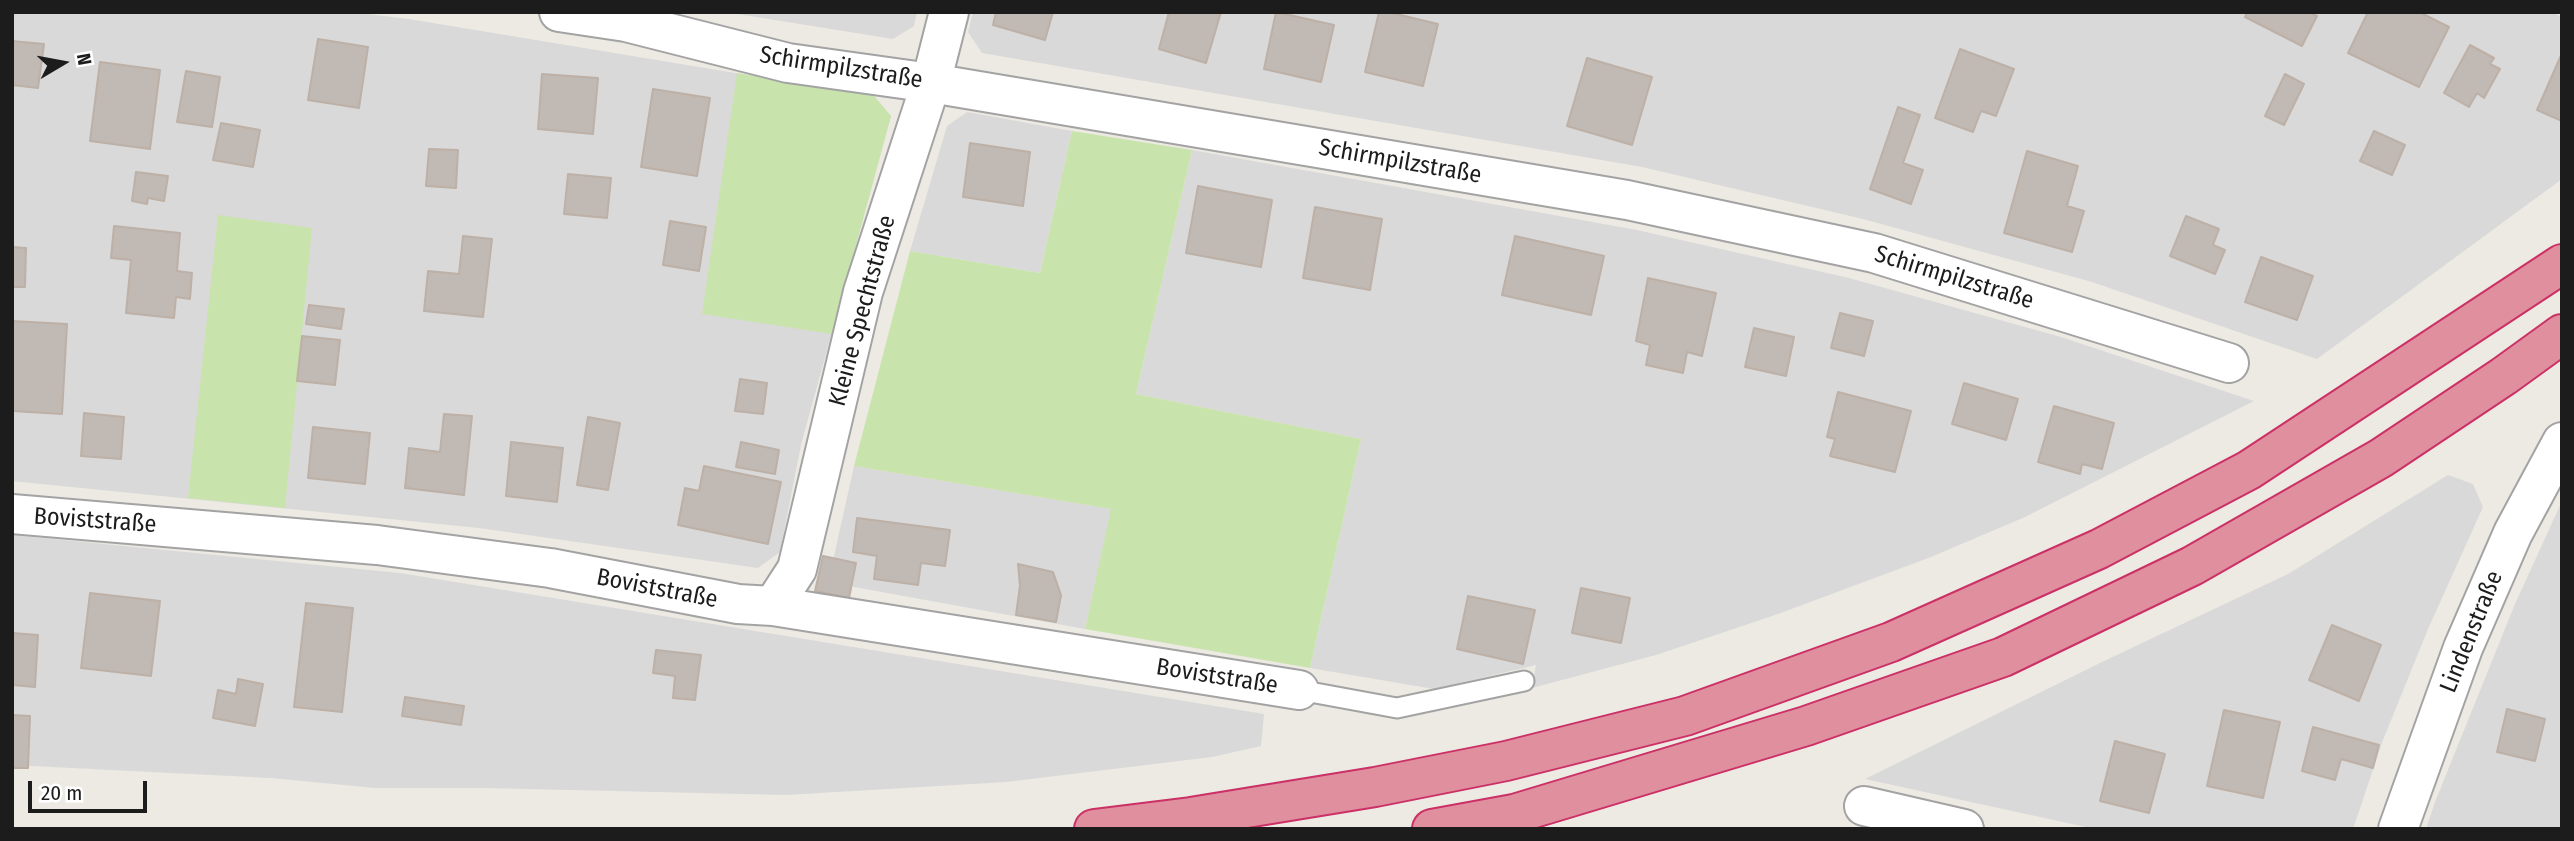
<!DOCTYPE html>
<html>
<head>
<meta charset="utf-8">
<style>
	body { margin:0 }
	#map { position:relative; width:2574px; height:841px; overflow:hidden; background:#edeae3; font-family:"Fira Sans Condensed",sans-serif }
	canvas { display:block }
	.frame { position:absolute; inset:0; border:14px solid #1c1c1c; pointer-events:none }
	.north { position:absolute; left:28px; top:28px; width:70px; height:70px; -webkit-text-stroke:5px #fff; paint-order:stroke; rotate:80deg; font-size:19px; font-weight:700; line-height:28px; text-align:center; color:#1c1c1c }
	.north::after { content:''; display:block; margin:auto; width:24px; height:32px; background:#1c1c1c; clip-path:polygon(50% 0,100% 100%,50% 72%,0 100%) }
	.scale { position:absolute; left:28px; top:781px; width:119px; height:32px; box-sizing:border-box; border:4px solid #1c1c1c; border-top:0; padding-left:9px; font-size:21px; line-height:24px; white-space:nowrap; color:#1c1c1c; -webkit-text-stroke:5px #fff; paint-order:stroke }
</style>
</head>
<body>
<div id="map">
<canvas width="2574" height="841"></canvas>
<div class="frame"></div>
<div class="north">N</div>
<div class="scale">20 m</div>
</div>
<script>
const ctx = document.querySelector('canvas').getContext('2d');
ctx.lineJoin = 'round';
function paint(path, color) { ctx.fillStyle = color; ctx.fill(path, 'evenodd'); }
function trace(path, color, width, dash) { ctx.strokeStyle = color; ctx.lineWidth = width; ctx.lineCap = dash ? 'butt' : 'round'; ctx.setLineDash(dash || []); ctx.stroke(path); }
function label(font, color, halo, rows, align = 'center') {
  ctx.font = font + ' "Fira Sans Condensed",sans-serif'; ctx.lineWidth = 5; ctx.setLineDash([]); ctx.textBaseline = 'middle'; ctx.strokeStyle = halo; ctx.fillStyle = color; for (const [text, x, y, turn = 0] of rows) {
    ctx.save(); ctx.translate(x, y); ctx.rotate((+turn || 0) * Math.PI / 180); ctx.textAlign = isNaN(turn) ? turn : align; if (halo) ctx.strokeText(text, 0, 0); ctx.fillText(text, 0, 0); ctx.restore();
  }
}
paint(new Path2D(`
	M12,12H350L409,19L874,96L891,116L801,445L780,552L758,568L479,528L12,481Z
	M725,12H917L914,26L893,39Z
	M973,12H2551L2562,17V179L2317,359L2092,282L1863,219L1642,167L982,53L968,32Z
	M967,112L1072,131L1040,273L910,251L947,126Z
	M1192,150L1637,230L1849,278L2061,337L2254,401L2025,517L1931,557L1778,614L1656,655L1532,688L1536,665L1434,689L1310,668L1361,439L1136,394Z
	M854,466L1112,509L1085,629L843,585L832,565Z
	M2448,475L2473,484L2483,507L2428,629L2383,740L2353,829H2095L1865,779L2102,662L2288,574Z
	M2562,501V829H2426L2435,802L2515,604Z
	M12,535L400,573L1264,714L1261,746L1212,757L1006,782L786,795L484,788H375L271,778L12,765Z`), '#dad9d9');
paint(new Path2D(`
	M737,73L874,96L891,116L832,334L702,314Z
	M1072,131L1192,150L1136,394L1361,439L1310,668L1085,629L1111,509L854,466L910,251L1040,273Z
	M218,215L312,228L285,508L188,498Z`), '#c8e4ac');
const building = new Path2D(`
	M996,12H1053L1045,40L993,25Z
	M1169,12H1221L1206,63L1159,49Z
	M1276,12L1334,25L1321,82L1264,69Z
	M1379,12H1388L1438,24L1423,86L1365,72Z
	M2247,12H2309L2317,16L2302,46L2245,17Z
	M2368,12H2419L2449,27L2419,87L2348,53Z
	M318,39L368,47L359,108L308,100Z
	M12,41L44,44L38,88L12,85Z
	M2470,45L2494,58L2490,64L2500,69L2484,98L2477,93L2469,107L2444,93Z
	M1960,49L2014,69L1996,116L1981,111L1973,132L1935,118Z
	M2562,53V121L2537,110Z
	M1587,58L1652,77L1632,145L1567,126Z
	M100,62L160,70L150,149L90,141Z
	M186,71L220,77L212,127L177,122Z
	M542,74L598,78L593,134L538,129Z
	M2285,74L2304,84L2284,125L2265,116Z
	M653,89L710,98L697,176L641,167Z
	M1898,107L1920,115L1903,163L1923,170L1911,204L1870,189Z
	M221,123L260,130L253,167L213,160Z
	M2374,131L2405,145L2392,175L2360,161Z
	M970,143L1030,152L1023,206L963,197Z
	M429,149L458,150L456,188L426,186Z
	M2027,151L2078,166L2067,206L2084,211L2072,252L2004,233Z
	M136,172L168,176L164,201L148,198L147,204L132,201Z
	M568,174L611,178L607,218L564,214Z
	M1198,186L1272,200L1261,267L1186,253Z
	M1315,207L1382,219L1370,290L1303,278Z
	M2186,216L2219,229L2213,245L2225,250L2215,274L2170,256Z
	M670,221L706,227L699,271L663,265Z
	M114,226L180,233L177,271L192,273L190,299L176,297L174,318L126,313L131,260L111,258Z
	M463,236L492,239L483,317L424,311L428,271L459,274Z
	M1515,236L1604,256L1591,315L1502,295Z
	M12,247L26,248L25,287H12Z
	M2261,257L2313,276L2297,320L2245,302Z
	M1648,278L1716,293L1702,356L1687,352L1683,373L1646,365L1650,345L1636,341Z
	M309,305L344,309L341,329L306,324Z
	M1840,313L1873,321L1864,356L1831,348Z
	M12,321L67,324L62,414L12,411Z
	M1754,328L1794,337L1786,376L1745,367Z
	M302,336L340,340L335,385L297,381Z
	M740,379L767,383L763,414L735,411Z
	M1964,383L2018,399L2006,440L1952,424Z
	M1838,392L1911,411L1895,472L1830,456L1835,439L1827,437Z
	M2054,406L2114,423L2102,469L2082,464L2080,474L2038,462Z
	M84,413L124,417L121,459L81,456Z
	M444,414L472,416L464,495L405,488L409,448L440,452Z
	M588,417L620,423L608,490L577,485Z
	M313,427L370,433L365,484L308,478Z
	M511,442L563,448L557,502L506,496Z
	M741,442L779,450L775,474L736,467Z
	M704,466L781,482L768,544L678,525L685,488L699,491Z
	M857,518L950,530L945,566L921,563L918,585L874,579L877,556L853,552Z
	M823,556L856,563L849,598L815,591Z
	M1018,564L1053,572L1061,595L1056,622L1016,615L1020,586Z
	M1581,588L1630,598L1621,643L1572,633Z
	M90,593L160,601L151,676L81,668Z
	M1468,596L1535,610L1523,664L1457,649Z
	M306,603L353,608L342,712L294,707Z
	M2332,625L2381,645L2359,701L2309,680Z
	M12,633L38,635L35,687L12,685Z
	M656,650L701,655L695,700L673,698L675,676L653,673Z
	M238,679L263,684L255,726L213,718L218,690L236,694Z
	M405,697L464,706L461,725L402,716Z
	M2507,709L2545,719L2535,761L2497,752Z
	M2224,710L2280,722L2263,798L2207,786Z
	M12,715L30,716L28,768H12Z
	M2313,727L2379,745L2373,768L2341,759L2335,780L2302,771Z
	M2115,741L2165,754L2149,813L2100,801Z`);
paint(building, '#c1b9b3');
trace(building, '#bdb0a6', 2);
const service = new Path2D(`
	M1299,690L1397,708L1524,681`);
const minor = new Path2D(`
	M559,12L626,22L788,63L931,83L1627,200L1874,253L2229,363
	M12,514L377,545L550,568L738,604L773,606L1299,690
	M773,606L797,569L863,292L931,83L949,12
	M1864,806L1964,829
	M2398,829L2463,648L2513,533L2562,442`);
const motorway = new Path2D(`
	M1094,829L1191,817L1375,787L1506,761L1685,716L1891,642L2099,549L2249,470L2562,264
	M1432,829L1514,814L1806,726L2003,657L2192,566L2381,458L2504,376L2562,334`);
trace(service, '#a3a3a3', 23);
trace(minor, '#a3a3a3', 42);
trace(motorway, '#cb3066', 42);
trace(service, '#fff', 19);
trace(minor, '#fff', 38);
trace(motorway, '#e08f9f', 38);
label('24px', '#1c1c1c', '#fff', [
	["Schirmpilzstraße",841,68,9],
	["Schirmpilzstraße",1400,162,10],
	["Schirmpilzstraße",1954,278,17],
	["Kleine Spechtstraße",863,311,-75],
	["Boviststraße",95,521,4],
	["Boviststraße",657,589,11],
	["Lindenstraße",2472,632,-68],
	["Boviststraße",1217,677,9]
]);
</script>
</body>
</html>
